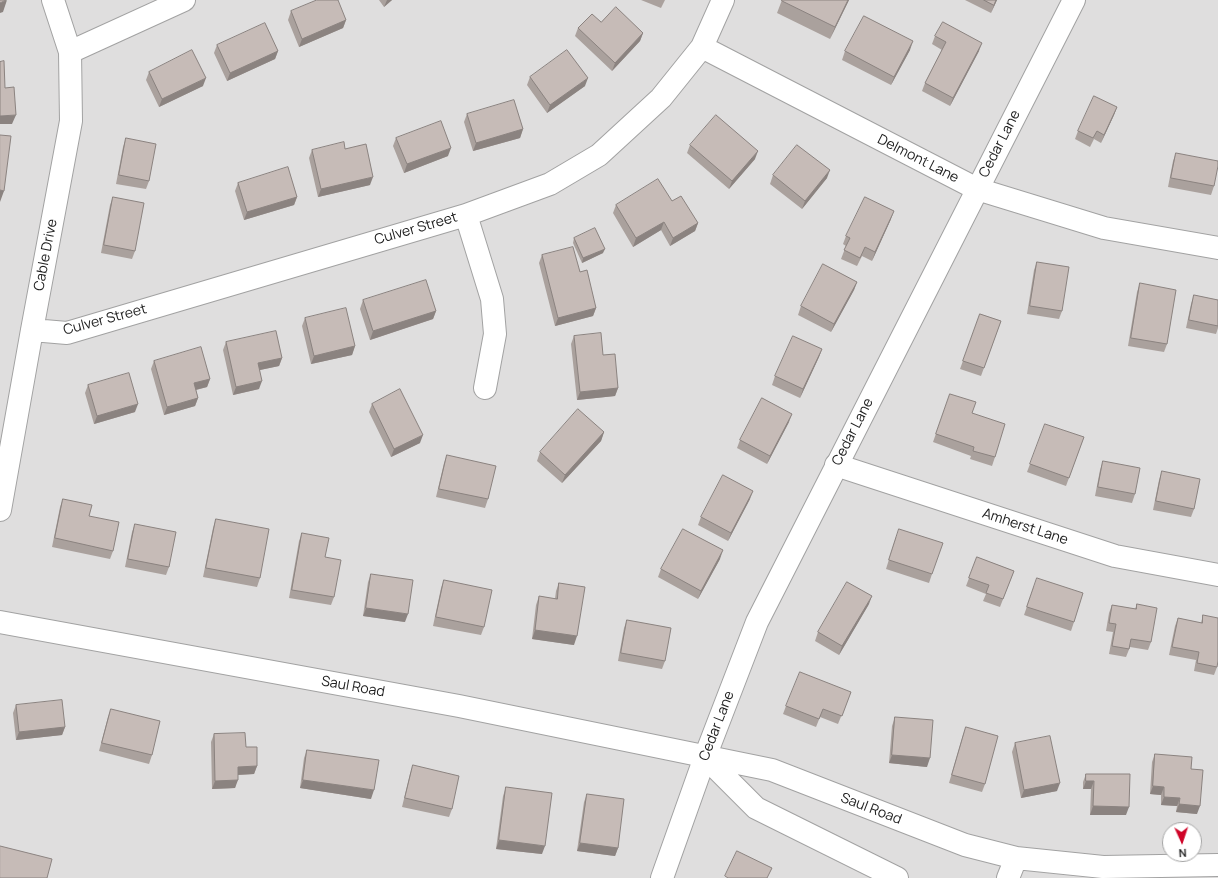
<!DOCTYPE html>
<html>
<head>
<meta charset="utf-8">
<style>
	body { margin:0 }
	#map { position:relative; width:1218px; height:878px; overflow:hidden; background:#f1ede8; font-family:Manrope,sans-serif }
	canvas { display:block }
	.north { position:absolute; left:1162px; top:822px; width:40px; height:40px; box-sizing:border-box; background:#fff; border:1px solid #a6a6a6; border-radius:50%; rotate:177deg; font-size:11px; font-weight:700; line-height:16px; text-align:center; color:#212121 }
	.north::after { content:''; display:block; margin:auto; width:14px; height:18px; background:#cf0428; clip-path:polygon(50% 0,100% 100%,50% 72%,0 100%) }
</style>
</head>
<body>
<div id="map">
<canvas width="1218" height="878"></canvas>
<div class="north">N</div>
</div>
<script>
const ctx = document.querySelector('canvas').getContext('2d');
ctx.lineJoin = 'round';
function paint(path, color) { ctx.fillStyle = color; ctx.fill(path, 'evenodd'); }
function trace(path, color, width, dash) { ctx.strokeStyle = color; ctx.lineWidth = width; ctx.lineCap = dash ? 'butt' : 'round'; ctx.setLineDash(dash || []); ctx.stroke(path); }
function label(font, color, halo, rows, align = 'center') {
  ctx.font = font + ' Manrope,sans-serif'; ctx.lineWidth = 3; ctx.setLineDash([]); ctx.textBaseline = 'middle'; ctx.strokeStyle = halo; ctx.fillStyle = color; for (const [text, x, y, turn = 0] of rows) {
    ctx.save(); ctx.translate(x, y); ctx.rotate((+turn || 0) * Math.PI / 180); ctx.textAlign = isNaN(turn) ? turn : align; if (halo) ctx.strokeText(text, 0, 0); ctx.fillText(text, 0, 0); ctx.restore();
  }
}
paint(new Path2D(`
	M0,0H1218V878H0ZM1170,830H1194V854H1170Z`), '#dfdede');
const minor = new Path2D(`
	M702,47L977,189L1104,228L1218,248
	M70,52L184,0
	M466,215L492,299L495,334L485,388
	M32,330L67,333L466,215L550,184L599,155L661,98L702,47L723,0
	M836,465L1115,556L1218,575
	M0,510L32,330L71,121L70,52L53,0
	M0,622L459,706L772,770L965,845L1016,858L1103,867L1218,865
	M705,757L756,808L897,878
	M1008,878L1016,858`);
const tertiary = new Path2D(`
	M662,878L705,757L757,622L1074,0`);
trace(minor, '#a2a2a2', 24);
trace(tertiary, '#a2a2a2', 24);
trace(minor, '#fff', 22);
trace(tertiary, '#fff', 22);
paint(new Path2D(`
	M379,0H392L384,7Z
	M641,0H665L661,8Z
	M782,0H849L830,39L777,13Z
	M965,0H997L991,13Z
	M291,11L346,20L343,28L299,47L288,20Z
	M601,22L643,33L640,41L612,71L575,36L578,28Z
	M935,36L979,51L950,106L922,91L925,83L942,50L932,44Z
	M217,45L278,51L275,59L227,81L214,53Z
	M910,50L891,85L842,60L845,51Z
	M149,72L203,86L159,107L146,80Z
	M530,77L585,86L547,113L527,85Z
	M1117,107L1114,115L1101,143L1094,139L1090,147L1075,139L1078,131Z
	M467,114L523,129L520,138L473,151L464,122Z
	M126,138L149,181L146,189L116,184L123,147Z
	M396,138L448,156L404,173L393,146Z
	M690,145L755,159L729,189L687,153Z
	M345,149L370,185L318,197L309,158L312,150Z
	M1176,153L1214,186L1211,195L1168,187L1173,161Z
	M773,175L827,178L802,209L770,184Z
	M238,183L297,197L294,205L244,220L235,191Z
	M113,197L135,251L132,259L101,253L110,205Z
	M672,201L698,223L695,231L670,246L661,230L633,247L613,213L616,205Z
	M891,219L872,261L862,256L857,266L841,259L846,246L843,244L846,236Z
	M574,238L603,253L582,263L573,243Z
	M542,255L580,272L596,308L593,316L555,326L539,263Z
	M1037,262L1062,311L1059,319L1027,314L1034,270Z
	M857,282L854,290L831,332L798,315L801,306Z
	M1140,283L1167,344L1164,352L1128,346L1137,292Z
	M1194,295L1218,300V328L1216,334L1186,328L1191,304Z
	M363,300L436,311L433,319L370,340L360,309Z
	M980,314L1001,321L981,376L960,369Z
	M305,318L355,346L352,355L311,364L302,326Z
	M574,336L618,388L615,396L577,400L571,344Z
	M226,342L282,358L279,366L260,370L259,389L233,395L223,350Z
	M822,349L819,357L800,398L772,385L775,376Z
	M154,361L210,379L207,387L196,390L198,398L195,406L164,415L151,369Z
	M88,385L135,412L94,424L85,393Z
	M950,394L972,413L995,457L992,466L970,459L971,456L933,442Z
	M372,404L420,443L391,457L369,412Z
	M789,422L767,464L737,448L740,440Z
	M604,432L601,441L562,483L537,461L540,452Z
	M1084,437L1066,486L1027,472L1030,464Z
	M447,455L488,499L485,508L436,497L444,463Z
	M1103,461L1135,494L1132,503L1095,496L1100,470Z
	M1162,471L1194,509L1191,517L1153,510L1159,480Z
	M63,499L89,516L113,551L110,559L52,547L60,507Z
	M750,499L728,541L698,525L701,517Z
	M216,519L260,578L257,587L203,577L213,528Z
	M135,524L169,567L166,575L125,567L132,532Z
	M302,533L325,557L334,597L331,605L289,598L299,541Z
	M896,537L932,574L929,583L886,569Z
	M977,557L1014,571L1000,607L983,601L986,594L966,586Z
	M720,559L698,599L658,577L661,569Z
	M371,574L405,622L363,616L368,582Z
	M444,580L484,627L481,635L433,626L441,588Z
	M559,583L574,645L532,639L536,605L539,596L555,599L556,591Z
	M1034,586L1074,622L1071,631L1024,615Z
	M869,604L839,655L815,641L818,632Z
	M1137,604L1151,642L1148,650L1130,647L1126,657L1109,654L1113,632L1106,631L1109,613L1112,605L1135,609Z
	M1203,615L1217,667L1214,675L1194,671L1196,660L1169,655L1175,626L1178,618L1201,623Z
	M627,620L665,661L662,669L618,661L624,628Z
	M851,692L838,724L820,717L816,727L783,714L786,706Z
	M16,705L65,727L62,735L16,740L13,713Z
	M111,709L152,755L149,764L99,751L108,717Z
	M895,717L927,767L889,763L892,726Z
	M966,727L985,784L982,792L949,783L963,735Z
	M214,734L246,747L257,766L254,774L238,775L235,788L212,789L211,742Z
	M1015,743L1057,791L1021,798L1012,752Z
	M307,750L371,799L300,788L304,758Z
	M1155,754L1191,769L1197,814L1176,812L1177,806L1161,805V795L1150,794L1152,762Z
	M413,765L452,809L449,817L402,807L410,774Z
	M1086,774L1126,815H1090L1091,789H1083V782Z
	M506,787L542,854L496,849L503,796Z
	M587,794L618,848L615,856L577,851L584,802Z`), '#aaa19d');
paint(new Path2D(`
	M7,0L3,12L0,13V3Z
	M387,0H392L384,7Z
	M848,0H849L830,39L835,27Z
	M996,0H997L991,13L994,5Z
	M346,20L343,28L299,47L302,39Z
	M643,33L640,41L612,71L615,63Z
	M913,41L910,50L891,85L894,77Z
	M982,43L979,51L950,106L953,98Z
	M278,51L275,59L227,81L230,73Z
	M206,78L203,86L159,107L162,99Z
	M588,78L585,86L547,113L550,105Z
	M1117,107L1114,115L1101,143L1104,135Z
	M16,115L12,124H0V116Z
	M523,129L520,138L473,151L476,143Z
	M451,148L448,156L404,173L407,164Z
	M758,151L755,159L729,189L732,181Z
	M830,170L827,178L802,209L805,201Z
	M373,177L370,185L318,197L321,189Z
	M0,190L4,191L0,202Z
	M297,197L294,205L244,220L247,212Z
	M894,211L891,219L872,261L875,252Z
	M664,222L661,230L633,247L636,238Z
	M698,223L695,231L670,246L673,238Z
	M605,249L603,253L582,263L583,258Z
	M857,282L854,290L831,332L834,324Z
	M596,308L593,316L555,326L558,318Z
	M436,311L433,319L370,340L373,331Z
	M355,346L352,355L311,364L314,356Z
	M822,349L819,357L800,398L803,389Z
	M282,358L279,366L255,371L258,363Z
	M210,379L207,387L191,391L194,383Z
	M262,381L259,389L233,395L236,387Z
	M618,388L615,396L577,400L580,392Z
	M198,398L195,406L164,415L167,407Z
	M138,404L135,412L94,424L97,416Z
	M792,414L789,422L767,464L770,456Z
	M604,432L601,441L562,483L565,475Z
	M423,435L420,443L391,457L394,449Z
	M753,491L750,499L728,541L731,533Z
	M723,550L720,559L698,599L701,591Z
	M872,596L869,604L839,655L842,646Z
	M366,608L408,614L405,622L363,616Z
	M535,630L577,636L574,645L532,639Z
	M65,727L62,735L16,740L19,732Z
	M892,755L930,758L927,767L889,763Z
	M257,766L254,774L235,775L238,767Z
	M238,780L235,788L212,789L215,781Z
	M303,780L374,790L371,799L300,788Z
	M1086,781H1094L1091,789H1083Z
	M1060,783L1057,791L1021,798L1024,790Z
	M1153,786L1164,787L1161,795L1150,794Z
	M1164,797L1180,798L1177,806L1161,805Z
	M1179,804L1200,806L1197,814L1176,812Z
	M1093,806L1129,807L1126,815H1090Z
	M499,840L545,846L542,854L496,849Z
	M580,843L618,848L615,856L577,851Z`), '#8b8380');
const building = new Path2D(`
	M0,0H6L0,3Z
	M317,0H338L346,20L302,39L291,11Z
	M782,0H848L835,27L782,1Z
	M984,0H996L994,5Z
	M616,7L643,33L615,63L578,28L592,14L601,22Z
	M864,16L913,41L894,77L845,51Z
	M943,22L982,43L953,98L925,83L946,42L935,36Z
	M265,23L278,51L230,73L217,45Z
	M192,50L206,78L162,99L149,72Z
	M567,50L588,78L550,105L530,77Z
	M4,61L5,88L14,87L16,115L0,116V62Z
	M1094,96L1117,107L1104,135L1097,131L1093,138L1078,131Z
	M514,100L523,129L476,143L467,114Z
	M716,115L758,151L732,181L690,145Z
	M441,121L451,148L407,164L396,138Z
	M0,135L11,136L4,191L0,190Z
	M126,138L156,144L149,181L119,175Z
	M344,142L345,149L366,144L373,177L321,189L312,150Z
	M797,145L830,170L805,201L773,175Z
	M1176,153L1218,161V166L1214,186L1171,178Z
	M288,167L297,197L247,212L238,183Z
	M658,179L672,201L681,196L698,223L673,238L664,222L636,238L616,205Z
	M113,197L144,203L135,251L104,245Z
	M865,197L894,211L875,252L865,247L860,258L844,250L850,238L846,236Z
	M595,228L605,249L583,258L574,238Z
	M573,247L580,272L587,270L596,308L558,318L542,255Z
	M1037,262L1069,267L1062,311L1030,306Z
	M823,264L857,282L834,324L801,306Z
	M426,280L436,311L373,331L363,300Z
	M1140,283L1176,290L1167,344L1131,338Z
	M1194,295L1218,300V326L1189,320Z
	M346,308L355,346L314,356L305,318Z
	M980,314L1001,321L984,368L963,361Z
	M276,331L282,358L258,363L262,381L236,387L226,342Z
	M601,333L603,355L615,354L618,388L580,392L574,336Z
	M793,336L822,349L803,389L775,376Z
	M201,347L210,379L194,383L198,398L167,407L154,361Z
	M129,373L138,404L97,416L88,385Z
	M400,389L423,435L394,449L372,404Z
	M950,394L976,402L972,413L1005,424L995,457L973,451L974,447L936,434Z
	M762,398L792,414L770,456L740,440Z
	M578,409L604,432L565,475L540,452Z
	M1045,424L1084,437L1069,478L1030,464Z
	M447,455L496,466L488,499L439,489Z
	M1103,461L1140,468L1135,494L1098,487Z
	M1162,471L1200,479L1194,509L1156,501Z
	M723,475L753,491L731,533L701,517Z
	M63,499L92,505L89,516L119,522L113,551L55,538Z
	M216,519L269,529L260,578L206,568Z
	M135,524L176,532L169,567L128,559Z
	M683,529L723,550L701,591L661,569Z
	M899,529L943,543L932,574L889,560Z
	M302,533L329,538L325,557L341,560L334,597L292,590Z
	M977,557L1014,571L1003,599L986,593L989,585L969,578Z
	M371,574L413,580L408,614L366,608Z
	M1037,578L1083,593L1074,622L1027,607Z
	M444,580L492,590L484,627L436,617Z
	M847,582L872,596L842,646L818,632Z
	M559,583L585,587L577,636L535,630L539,596L557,599Z
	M1137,604L1157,608L1151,642L1131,639L1129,649L1112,646L1116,624L1109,623L1112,605L1136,609Z
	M1203,615L1218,618V661L1217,667L1197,663L1199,652L1172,647L1178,618L1202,623Z
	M627,620L671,628L665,661L621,653Z
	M800,672L851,692L842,716L823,709L819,719L786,706Z
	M62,700L65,727L19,732L16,705Z
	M111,709L160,721L152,755L102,743Z
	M895,717L933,720L930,758L892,755Z
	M966,727L998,736L985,784L952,775Z
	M245,733L246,747H257V766L238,767V780L215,781L214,734Z
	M1050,736L1060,783L1024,790L1015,743Z
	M307,750L379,760L374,790L303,780Z
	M1155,754L1192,757L1191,769L1203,770L1200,806L1179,804L1180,798L1164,797V787L1153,786Z
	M413,765L459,776L452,809L405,798Z
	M1086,774H1130L1129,807L1093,806L1094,781H1086Z
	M506,787L552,793L545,846L499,840Z
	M587,794L624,799L618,848L580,843Z
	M0,846L52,859L47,878H0Z
	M737,851L772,868L767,878H728L725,876Z`);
paint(building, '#c6bbb7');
trace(building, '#8b8380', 1);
label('14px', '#212121', '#fff', [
	["Cedar Lane",1000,144,-63],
	["Delmont Lane",918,159,27],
	["Culver Street",416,229,-16],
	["Cable Drive",46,255,-79],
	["Culver Street",105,320,-15],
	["Cedar Lane",853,432,-63],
	["Amherst Lane",1025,527,18],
	["Saul Road",353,687,10],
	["Cedar Lane",717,726,-69],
	["Saul Road",871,809,21]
]);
</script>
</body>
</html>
